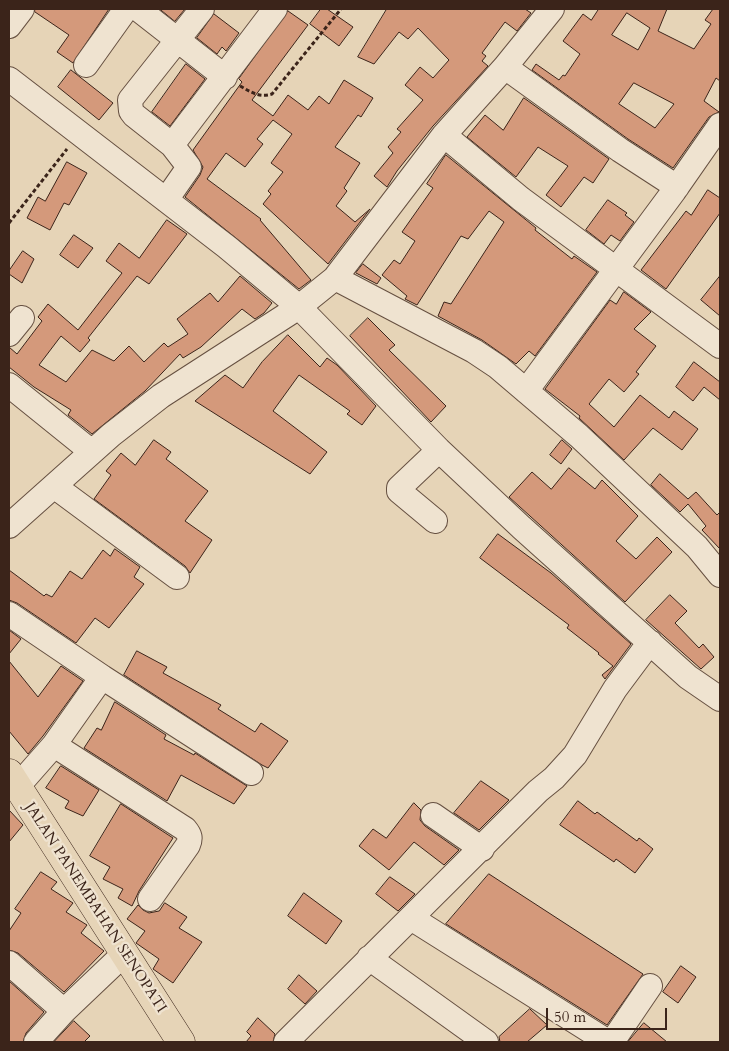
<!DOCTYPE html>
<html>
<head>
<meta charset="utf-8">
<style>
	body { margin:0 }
	#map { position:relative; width:729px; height:1051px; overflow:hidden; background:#e6d4b7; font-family:Cardo,serif }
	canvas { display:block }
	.frame { position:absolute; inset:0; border:10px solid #3b241a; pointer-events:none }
	.scale { position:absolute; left:546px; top:1008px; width:121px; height:22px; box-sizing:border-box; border:2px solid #3b241a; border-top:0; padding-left:6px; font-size:15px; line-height:18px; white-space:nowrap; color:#3b241a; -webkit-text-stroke:4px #efe3d0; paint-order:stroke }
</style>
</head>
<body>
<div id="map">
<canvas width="729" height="1051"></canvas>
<div class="frame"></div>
<div class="scale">50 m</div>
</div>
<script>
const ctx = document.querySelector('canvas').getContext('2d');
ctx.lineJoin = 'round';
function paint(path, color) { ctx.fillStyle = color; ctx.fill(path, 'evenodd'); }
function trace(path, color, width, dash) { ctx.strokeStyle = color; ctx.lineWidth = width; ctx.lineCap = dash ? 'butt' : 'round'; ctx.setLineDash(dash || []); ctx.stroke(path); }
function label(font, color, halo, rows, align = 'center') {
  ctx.font = font + ' Cardo,serif'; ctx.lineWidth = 4.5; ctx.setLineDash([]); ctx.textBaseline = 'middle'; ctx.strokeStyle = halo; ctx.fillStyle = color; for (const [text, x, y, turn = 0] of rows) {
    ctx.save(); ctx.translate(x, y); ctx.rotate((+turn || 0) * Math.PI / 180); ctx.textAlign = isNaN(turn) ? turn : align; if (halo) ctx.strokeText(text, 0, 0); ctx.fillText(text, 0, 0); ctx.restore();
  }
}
const building = new Path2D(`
	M35,9H109L73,63L57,52L69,35L35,12Z
	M160,9H185L175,21Z
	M321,9H327L353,27L339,46L310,24Z
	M387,9H525L531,13L517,31L505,22L482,53L486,56L482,61L488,66L433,126L397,171L387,187L374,176L393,153L388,147L401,132L397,129L423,100L405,85L420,67L433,78L449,60L418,28L408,39L399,32L374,64L358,57Z
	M599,9H667L658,31L694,49L711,24L705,20L713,9H720V81L716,78L704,101L719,112L709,117L673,168L628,139L532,70L536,64L559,80L563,75L565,76L580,54L563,41L583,14L591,20ZM627,13L650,28L638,50L612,35ZM634,83L674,104L655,128L619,104Z
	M288,11L308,25L252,100L273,116L288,95L308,110L319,96L329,104L344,80L373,98L361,117L358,115L335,147L360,163L344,188L347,191L336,206L355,222L370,209L328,264L263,204L271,194L268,191L283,172L271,163L292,134L273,120L257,139L263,144L245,167L226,153L207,179L261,219L260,220L311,280L299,289L185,197L200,175L203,167L193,150L242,82L239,79Z
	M214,14L239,33L226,51L222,47L217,54L197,38Z
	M186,64L205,79L170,126L152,112Z
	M71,70L113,103L99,120L58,87Z
	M524,98L609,159L593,183L584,177L561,207L546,195L568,166L538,147L516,177L467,137L485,115L503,130Z
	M446,155L536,228L535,230L572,259L574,256L597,272L535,356L529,351L516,364L482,340L438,316L444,302L451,304L504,222L489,211L468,239L461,236L417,305L405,299L407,296L382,275L394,260L400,264L415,241L402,232L433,188L427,184Z
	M67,162L87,173L69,205L64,203L50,230L27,218L38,197L45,201Z
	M708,190L720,198V213L666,289L641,270L686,211L691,215Z
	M608,200L627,213L625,215L634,222L620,241L611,235L604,244L586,230Z
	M167,220L187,234L149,284L137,276L88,338L90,340L80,352L61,336L39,365L66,382L92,350L114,361L129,346L144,362L164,343L168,347L188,334L177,319L210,293L218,302L240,276L272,303L264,313L255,319L242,309L201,347L183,358L180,354L145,391L92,434L68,415L71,410L34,387L9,367V347L17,354L42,321L38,317L48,304L78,330L122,273L106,261L119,243L139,258Z
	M74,235L93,248L78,268L60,255Z
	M23,251L34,259L22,283L9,274V271Z
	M363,264L381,278L377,284L356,273Z
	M720,276V316L701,300Z
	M624,292L651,312L634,329L656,346L636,372L639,374L624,392L609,379L589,404L614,427L640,395L669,418L674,411L698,429L682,450L653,428L624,460L579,418L580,416L545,389L610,300L616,304Z
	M368,318L395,345L389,350L446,406L431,422L350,336Z
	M288,335L320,367L327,358L337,365L376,406L362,425L347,414L350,411L299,375L273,411L327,452L310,474L195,401L225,375L243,388L262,362Z
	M694,362L720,382V400L704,387L693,401L676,387Z
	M154,440L171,452L166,459L208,491L185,521L212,540L190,573L185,566L94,499L111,475L106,471L121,453L135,465Z
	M562,440L572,449L561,464L550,455Z
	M569,468L595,489L602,480L638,516L616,541L636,559L657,537L672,552L625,602L509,497L532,472L551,489Z
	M660,474L688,499L696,492L717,515L720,512V549L702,530L706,526L688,504L680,512L651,485Z
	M498,534L551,573L631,644L605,679L602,675L613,666L598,654L599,653L567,628L569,625L480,558Z
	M115,549L140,567L134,577L144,584L109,628L95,618L76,643L17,603L9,600V570L44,596L46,594L52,597L70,571L82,579L103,550L110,556Z
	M670,595L687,611L675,623L699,648L703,644L714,657L701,669L646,620Z
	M9,630L21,639L9,654Z
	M137,651L167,667L163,673L221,705L218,709L255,732L261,723L288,741L268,768L262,765L124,675Z
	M9,661L38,697L61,666L83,681L43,736L28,754L9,731Z
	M115,702L166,735L164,739L194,755L195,753L247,786L234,804L181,775L167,801L84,748L97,728L101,730Z
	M61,766L99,790L83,816L65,808L69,801L46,788Z
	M481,781L509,800L479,830L454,813Z
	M578,801L595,814L597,812L637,841L639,838L653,849L635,873L616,859L614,862L560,825Z
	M414,803L421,810L420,820L425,826L459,850L444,865L414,842L389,870L359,846L373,829L386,838Z
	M121,804L173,838L139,891L132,906L118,898L123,889L103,879L110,867L90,856Z
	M9,810L23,825L9,842Z
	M41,872L57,882L51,889L73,903L66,912L87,925L81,933L104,951L64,992L18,953L9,950V931L21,913L15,909Z
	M489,874L643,974L607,1025L446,924Z
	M390,877L415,894L398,911L376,894Z
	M304,893L342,921L326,944L288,916Z
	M165,903L187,917L179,928L202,942L173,983L153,969L159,959L136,943L145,931L127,919L138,905L143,910L149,913L159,911Z
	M681,966L696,977L678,1003L663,992Z
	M299,975L317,991L305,1004L288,989Z
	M9,981L44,1012L26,1033L23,1042H9Z
	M530,1009L547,1025L527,1042H500L499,1037Z
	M258,1018L275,1034L273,1042H246L251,1036L247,1032Z
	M74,1021L90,1036L84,1042H54Z
	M644,1023L667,1042H628Z`);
paint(building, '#d4997b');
trace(building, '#3b241a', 1);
const minor = new Path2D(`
	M138,9L225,77
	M9,26L22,9
	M86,65L126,9
	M505,67L620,150L677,187
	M9,79L227,247L299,307L439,450L521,527L688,677L720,699
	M444,135L521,199L720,346
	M172,145L134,115L131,111L130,100L202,9
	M166,200L189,167L172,145L275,9
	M335,278L474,351L498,367L579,436L697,547L720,575
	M9,334L22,318
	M9,385L92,452
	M526,391L674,191L720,125
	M54,486L177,577
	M435,521L399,491V488L439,450
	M9,526L111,435L161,396L299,307L335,278L444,135L505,67L552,9
	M9,614L102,677
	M54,745L185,829C190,835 191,838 188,845L150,899
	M17,787L54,745L102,677L251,773
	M433,815L482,849
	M411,918L608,1042
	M369,958L486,1042
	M9,963L64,1011
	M36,1042L64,1011L124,954
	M286,1042L538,791L554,778L575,755L615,689L650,642
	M612,1042L650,986`);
const major = new Path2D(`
	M9,773L181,1042`);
trace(minor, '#665041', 26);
trace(major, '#3b241a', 29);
trace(new Path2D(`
	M240,86C251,92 259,98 272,94L341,9
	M9,223L67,149`), '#3b241a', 3, [4, 2.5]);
trace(minor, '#efe3d0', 24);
trace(major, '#e6d4b7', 28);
label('15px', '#3b241a', '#efe3d0', [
	["JALAN PANEMBAHAN SENOPATI",95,908,57]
]);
</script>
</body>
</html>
